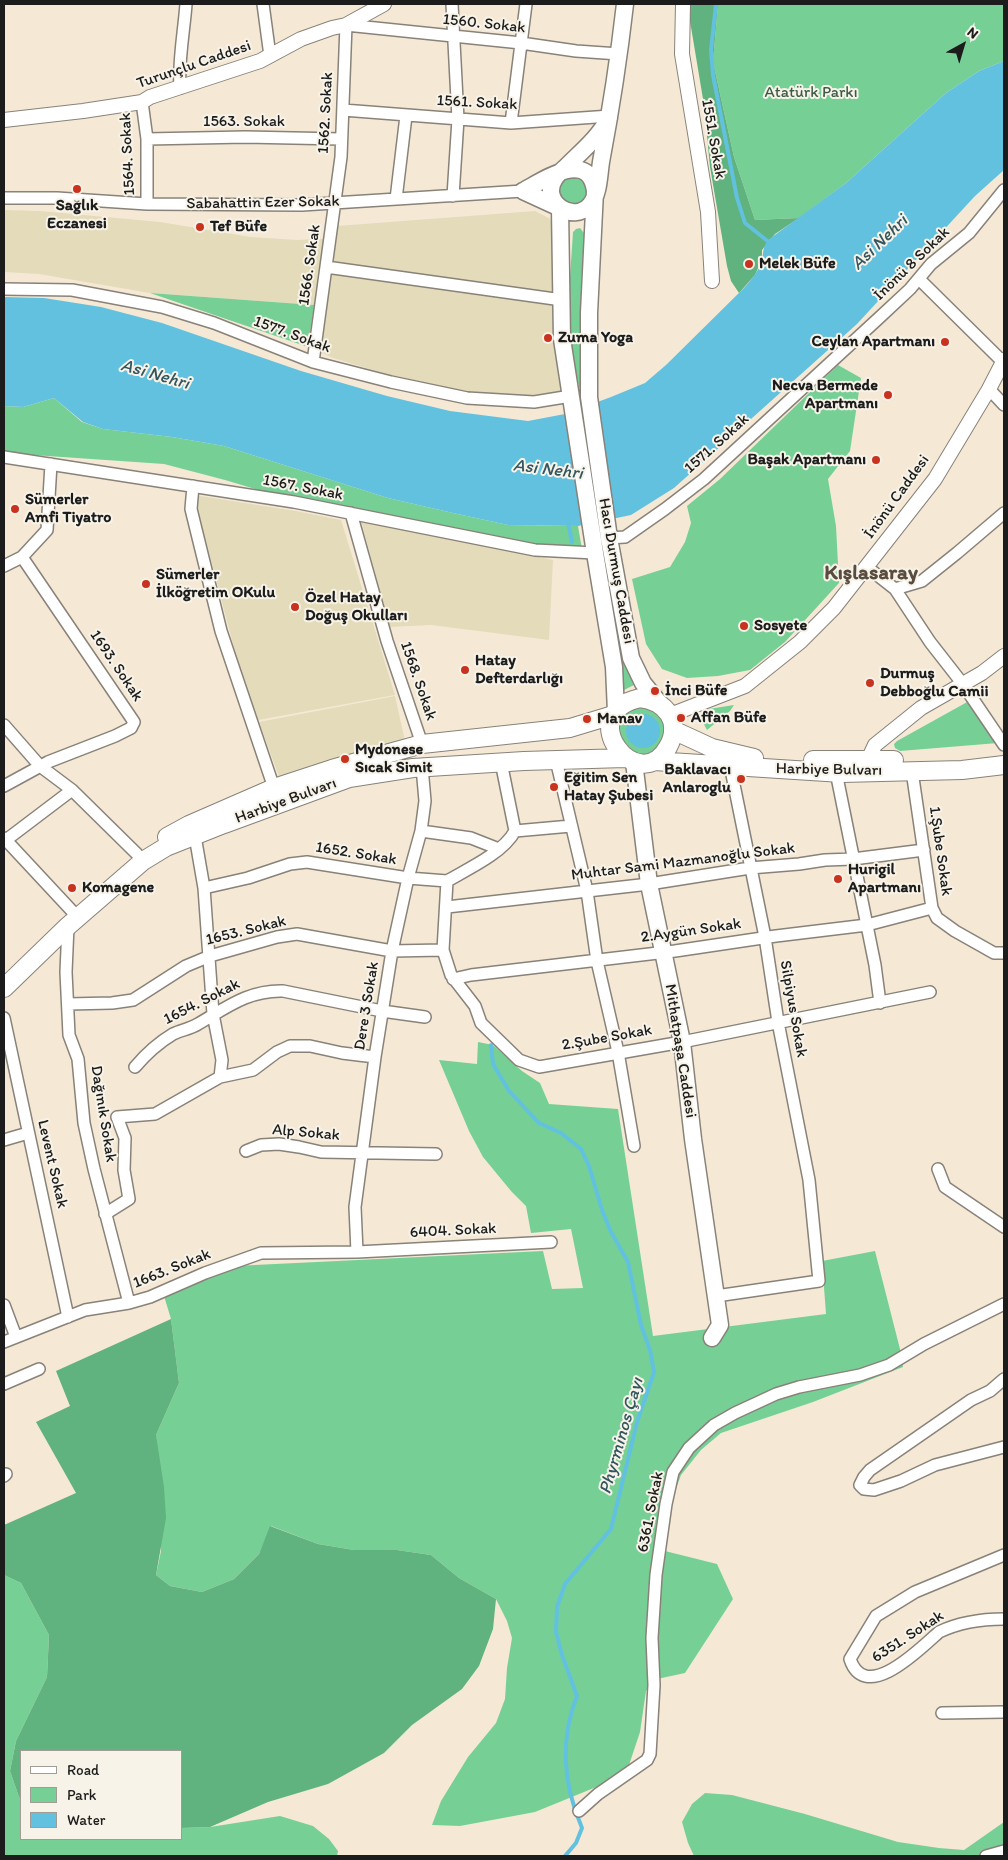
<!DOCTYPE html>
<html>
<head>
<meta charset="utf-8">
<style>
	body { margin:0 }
	#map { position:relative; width:1008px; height:1860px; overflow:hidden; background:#f5e9d6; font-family:Itim,sans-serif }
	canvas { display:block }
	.frame { position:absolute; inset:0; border:5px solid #1c1c1c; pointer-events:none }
	.legend { position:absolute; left:20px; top:1750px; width:162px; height:90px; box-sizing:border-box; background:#f7f3e8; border:1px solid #9f9d96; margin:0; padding:6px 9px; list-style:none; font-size:15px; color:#1c1c1c }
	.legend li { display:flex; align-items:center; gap:10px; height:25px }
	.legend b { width:25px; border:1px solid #9f9d96 }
	.north { position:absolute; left:938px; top:20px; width:50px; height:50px; -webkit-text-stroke:4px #f7f3e8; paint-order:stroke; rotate:39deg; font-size:14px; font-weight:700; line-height:20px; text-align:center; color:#1c1c1c }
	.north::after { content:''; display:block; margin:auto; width:18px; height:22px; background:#1c1c1c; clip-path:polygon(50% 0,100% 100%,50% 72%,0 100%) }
</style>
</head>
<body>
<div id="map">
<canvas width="1008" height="1860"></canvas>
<div class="frame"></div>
<ul class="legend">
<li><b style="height:6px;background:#fff"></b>Road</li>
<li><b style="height:14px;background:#76d096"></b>Park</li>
<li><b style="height:14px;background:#61c1df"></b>Water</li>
</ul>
<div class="north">N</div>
</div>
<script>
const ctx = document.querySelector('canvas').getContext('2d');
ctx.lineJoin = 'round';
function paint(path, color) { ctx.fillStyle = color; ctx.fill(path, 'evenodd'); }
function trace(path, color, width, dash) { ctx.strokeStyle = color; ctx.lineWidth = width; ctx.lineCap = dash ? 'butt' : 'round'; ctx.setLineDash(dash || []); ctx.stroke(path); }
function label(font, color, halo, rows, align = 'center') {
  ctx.font = font + ' Itim,sans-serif'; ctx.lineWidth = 4; ctx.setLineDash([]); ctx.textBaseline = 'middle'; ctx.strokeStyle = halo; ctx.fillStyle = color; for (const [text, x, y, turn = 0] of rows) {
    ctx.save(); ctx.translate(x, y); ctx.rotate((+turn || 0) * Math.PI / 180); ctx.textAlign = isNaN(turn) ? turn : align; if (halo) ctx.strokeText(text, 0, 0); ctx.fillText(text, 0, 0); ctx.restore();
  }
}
paint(new Path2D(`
	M4,210L40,211L160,222L251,237L297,240L335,238L337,226L535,211L549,218L559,235L564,391L516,397L460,390L386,374L333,358L308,347L314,305L150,293L39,274L4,272Z
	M194,495L296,511L341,520L395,695L253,721Z
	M361,521L553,560L549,640L431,625L390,627Z
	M395,696L406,745L281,782L259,722Z`), '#e4dbba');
paint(new Path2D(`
	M718,4H1004V61L979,71L946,93L846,183L799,218L755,220L734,157L713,62Z
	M559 192a14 14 0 1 1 28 0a14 14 0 1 1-28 0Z
	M580,228L584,233L581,289V389L579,387L571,351L569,292L573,232L576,229Z
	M150,293L314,305L308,347Z
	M838,365L861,378L850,451L828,479L836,526L839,583L785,642L750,670L718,676L687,678L662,669L646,644L632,579L670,567L685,542L691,523L687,506L720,479Z
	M54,398L82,422L103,429L172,437L224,446L388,498L453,513L508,525L578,526L583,555L302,503L225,480L164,464L4,453V406L23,407Z
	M612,599L624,658L634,685L622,691L621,661Z
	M969,701L998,743L900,751L895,748L894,744L897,741Z
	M734,705L730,711L707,730L700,717L702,710Z
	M642,706L657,710L668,731L657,751C652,752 645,755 641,755C622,753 611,725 627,713C631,710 638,708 642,706Z
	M478,1042L493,1045L522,1071L540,1083L549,1104L618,1109L653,1336L826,1314L822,1261L875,1251L901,1353L903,1367L813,1402L721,1433L701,1450L681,1475L669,1508L665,1551L717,1564L733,1599L685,1673L657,1679L646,1691L640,1732L628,1768L611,1781L535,1812L460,1826L432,1825L441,1801L468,1757L496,1723L505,1699L507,1668L512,1638L507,1621L496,1599L459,1578L431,1555L397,1550H354L318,1544L271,1526L259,1554L234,1579L202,1592L170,1586L156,1575L161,1551L156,1435L179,1383L171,1319L164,1296L234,1266L543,1251L552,1289L583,1288L571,1229L531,1233L526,1206L511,1191L483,1157L469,1131L439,1060L477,1064Z
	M4,1575L21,1583L49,1635L47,1677L16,1741L10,1771L19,1797L21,1800V1839H181V1828L210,1827L280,1816L313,1826L329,1839L338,1851L337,1856H4Z
	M705,1793L732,1795L805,1814L898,1842L939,1848L964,1850L1004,1822V1856H694L688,1843L682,1822L692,1804Z`), '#76d096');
paint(new Path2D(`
	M690,4H718L713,62L734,157L755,220L799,218L775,234L762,250V259L755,275L739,293L731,281L727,266L710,167L704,105L690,21Z
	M171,1319L179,1383L156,1435L164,1487L166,1518L156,1575L170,1586L202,1592L234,1579L259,1554L270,1526L318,1544L354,1550H397L431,1555L459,1578L496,1599L493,1629L479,1666L462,1689L412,1725L384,1753L328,1784L268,1802L210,1827L181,1828V1751H21V1800L19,1797L10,1771L16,1741L47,1677L49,1635L21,1583L4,1575V1525L76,1493L36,1422L70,1406L56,1371Z`), '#60b27f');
paint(new Path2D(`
	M1004,61V170L975,196L857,324L674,488L631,515L578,526L508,525L453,513L388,498L224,446L172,437L103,429L83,422L54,398L23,407L4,406V297L44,298L101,307L162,323L301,371L387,396L450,411L528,421L565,414L611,397L645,383L666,365L744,288C751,280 759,271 762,260C764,251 762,249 768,240L846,183L946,93L979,71Z
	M626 731a17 17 0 1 1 34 0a17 17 0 1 1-34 0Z`), '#61c1df');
trace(new Path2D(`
	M716,4L711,50L713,75L737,198L745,223L770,243
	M568,522L572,542
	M491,1045L493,1064L509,1091L539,1123L561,1133L581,1149L589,1166L602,1210L611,1232L628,1262L641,1325L650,1350L654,1372L637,1422L611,1529L565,1584L557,1607L556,1632L562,1655L577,1696C559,1741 563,1784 582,1828L576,1843L565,1856`), '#61c1df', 4);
const minor = new Path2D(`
	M263,4L270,56
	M452,4L458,119L453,196
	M180,88C178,61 184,32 186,4
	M142,102L147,139V204
	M343,110L511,123L610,116
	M511,123L526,4
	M147,139L245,137L341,139
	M4,198H57L147,204L302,205L523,191
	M396,199L406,116
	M326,267L562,300
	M919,279L1003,362
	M4,289L72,290L162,307L214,323L313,362L391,382L467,398L534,402L571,396
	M313,362L341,157L346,25L521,43L576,51L619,54
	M989,389L1004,405
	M4,457L294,502L535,550L595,553
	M193,486L191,509L221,631L274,788
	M351,513L387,641L422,744
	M609,538L625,537L665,509L704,479L880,317L910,289L931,264L969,233L1004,190
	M4,566L22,557L47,530L51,464
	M867,567L895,589L930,642L962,683L1004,745
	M895,589L922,581L957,553L1004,513
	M4,725L40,766L72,790L137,854
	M556,760L587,891L597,961L618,1052L634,1146
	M912,771L932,908L937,918L955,931L994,953H1004
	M836,772L875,965L880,1003
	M4,786L48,762L115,736L131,728L134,722L22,557
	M421,831L471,838L499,849
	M515,831L571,826
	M195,836L204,888L213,1014L222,1060L220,1077
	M4,838L72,911
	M6,840L72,790
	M447,881L443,950L451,975L475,1006L481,1023L519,1060L539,1067L682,1042L930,992
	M447,881C468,869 503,853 515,831L501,762
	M204,888L248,878L290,864L307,862L408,878L447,881
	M447,907L649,884L750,868L799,864L825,860L853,859L924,850
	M68,926L66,972L69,1035L78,1059L84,1123L94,1169L129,1303
	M453,979L471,975L675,951L776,936L867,925L932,908
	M68,1004L112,1003L133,1000L186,966L210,956L277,937L297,934L392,951L443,950
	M4,1018L68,1317
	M135,1067C146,1054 158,1043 173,1034C181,1030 190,1029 198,1024C226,1008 248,990 283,991L382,1011L425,1017
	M4,1140L28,1133
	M246,1151L261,1145L279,1144L299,1147L321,1152L436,1154
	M938,1169L945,1187L1004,1227
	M105,1214L129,1199L124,1170L125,1138L117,1117L155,1114L220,1077L253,1070L277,1052L290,1046H310L342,1053L375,1057
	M357,1252L355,1207L375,1057L392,951L408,878L421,831L425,801L422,767
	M716,1296L819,1281L809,1180L778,1022L765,937L730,765
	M4,1305L16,1337
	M4,1342L85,1310L129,1303L150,1297L205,1273L261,1253L357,1252L551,1242
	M1004,1379L990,1391L971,1400L870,1470L864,1477L860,1485L864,1489L874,1490L901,1481L935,1465L1004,1447
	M4,1384L39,1369
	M4,1476L6,1474
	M1004,1555L915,1592L876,1616L850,1659C865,1705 921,1648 939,1632C960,1622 981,1619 1004,1619
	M942,1713L1004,1712
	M579,1811L598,1794L647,1760L650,1754L654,1685L652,1638L656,1575L666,1504L673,1472L689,1448L714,1425L735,1413L776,1394L799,1387L860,1375L889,1365L924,1344L1004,1304
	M986,1856L1004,1851`);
const tertiary = new Path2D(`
	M683,4L682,54L708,212L712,281
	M4,120L83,111L142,102L150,97L260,61L301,39L332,28L346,25L384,4
	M670,715L745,686L800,642L834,608L935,479L989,389L1004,360
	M868,769V760L875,745L921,708L982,673L1004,656`);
const secondary = new Path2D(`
	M609,118C599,137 582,151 567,166C563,170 557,174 554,180C541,202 573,224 590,205C599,195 599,175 601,162C611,109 619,57 625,4
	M560,208L523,191C544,180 589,148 595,191L589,313V397L609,538L631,658L643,683L660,704
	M560,208L562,339L595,553L614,667L616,712
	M634,762L649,884L682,1042L693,1139L720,1325L712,1338`);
const primary = new Path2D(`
	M640,698C666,701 682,722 668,747C639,799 571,714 640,698Z
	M673,730L712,748L754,758
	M813,760H894
	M654,761L842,773L962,770L1004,765
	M167,837L189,825L274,788L332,769L422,744L570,728L613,715
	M4,988L68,926L143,861L166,847L224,824L349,778L413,768L524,761L625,758`);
trace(minor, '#888279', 14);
trace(tertiary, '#888279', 16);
trace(secondary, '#888279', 19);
trace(primary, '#888279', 20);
trace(minor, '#fff', 11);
trace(tertiary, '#fff', 14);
trace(secondary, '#fff', 16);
trace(primary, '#fff', 18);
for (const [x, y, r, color] of [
	[77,189,5,"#c8321e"],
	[200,227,5,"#c8321e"],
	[749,264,5,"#c8321e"],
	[548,338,5,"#c8321e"],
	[945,342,5,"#c8321e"],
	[888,395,5,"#c8321e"],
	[876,460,5,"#c8321e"],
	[15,509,5,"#c8321e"],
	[146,584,5,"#c8321e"],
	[295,607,5,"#c8321e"],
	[744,626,5,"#c8321e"],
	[465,670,5,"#c8321e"],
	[870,683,5,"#c8321e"],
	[655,691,5,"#c8321e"],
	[681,718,5,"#c8321e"],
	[587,719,5,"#c8321e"],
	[345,759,5,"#c8321e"],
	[741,779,5,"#c8321e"],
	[554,787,5,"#c8321e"],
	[838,879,5,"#c8321e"],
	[72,888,5,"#c8321e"]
]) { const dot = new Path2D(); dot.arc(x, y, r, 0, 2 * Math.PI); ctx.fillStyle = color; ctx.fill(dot); trace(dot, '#f7f3e8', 2); }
label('16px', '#1c1c1c', '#f7f3e8', [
	["1560. Sokak",484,24,6],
	["Turunçlu Caddesi",194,65,-19],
	["1561. Sokak",477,103,3],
	["1562. Sokak",326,113,-87],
	["1563. Sokak",244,122],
	["1551. Sokak",713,139,80],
	["1564. Sokak",128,154,-93],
	["Sabahattin Ezer Sokak",263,203,-1],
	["İnönü 8 Sokak",912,264,-44],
	["1566. Sokak",310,265,-82],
	["1577. Sokak",292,335,20],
	["1571. Sokak",717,444,-42],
	["1567. Sokak",303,488,11],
	["İnönü Caddesi",897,497,-54],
	["Hacı Durmuş Caddesi",616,571,80],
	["1693. Sokak",116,666,56],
	["1568. Sokak",418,681,71],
	["Harbiye Bulvarı",829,770,1],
	["Harbiye Bulvarı",286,801,-20],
	["1.Şube Sokak",940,851,82],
	["1652. Sokak",356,854,9],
	["Muhtar Sami Mazmanoğlu Sokak",683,862,-7],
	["1653. Sokak",246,931,-14],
	["2.Aygün Sokak",691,931,-8],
	["1654. Sokak",202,1002,-27],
	["Dere 3 Sokak",367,1006,-81],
	["Silpiyus Sokak",793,1009,80],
	["2.Şube Sokak",607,1038,-10],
	["Mithatpaşa Caddesi",680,1051,81],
	["Dağınık Sokak",103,1114,81],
	["Alp Sokak",306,1133,5],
	["Levent Sokak",52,1164,77],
	["6404. Sokak",453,1231,-3],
	["1663. Sokak",172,1269,-22],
	["6361. Sokak",651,1512,-79],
	["6351. Sokak",908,1637,-33]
]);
label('16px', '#3c5b47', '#f7f3e8', [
	["Atatürk Parkı",811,93]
]);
label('bold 16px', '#1c1c1c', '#f7f3e8', [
	["Sağlık",77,206,"center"],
	["Eczanesi",77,224,"center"],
	["Tef Büfe",210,227],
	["Melek Büfe",759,264],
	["Zuma Yoga",558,338],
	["Ceylan Apartmanı",935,342,"right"],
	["Necva Bermede",878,386,"right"],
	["Apartmanı",878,404,"right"],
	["Başak Apartmanı",866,460,"right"],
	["Sümerler",25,500],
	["Amfi Tiyatro",25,518],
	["Sümerler",156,575],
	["İlköğretim OKulu",156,593],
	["Özel Hatay",305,598],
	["Doğuş Okulları",305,616],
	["Sosyete",754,626],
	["Hatay",475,661],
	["Defterdarlığı",475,679],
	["Durmuş",880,674],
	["Debboğlu Camii",880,692],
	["İnci Büfe",665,691],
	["Affan Büfe",691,718],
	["Manav",597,719],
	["Mydonese",355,750],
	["Sıcak Simit",355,768],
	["Baklavacı",731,770,"right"],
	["Anlaroglu",731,788,"right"],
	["Eğitim Sen",564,778],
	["Hatay Şubesi",564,796],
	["Hurigil",848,870],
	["Apartmanı",848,888],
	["Komagene",82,888]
], 'left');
label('italic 18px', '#345660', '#f7f3e8', [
	["Asi Nehri",880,243,-44],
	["Asi Nehri",155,375,16],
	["Asi Nehri",548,470,7],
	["Phyrminos Çayı",622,1436,-74]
]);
label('bold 21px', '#594c3f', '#f7f3e8', [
	["Kışlasaray",871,574]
]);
</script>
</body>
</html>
